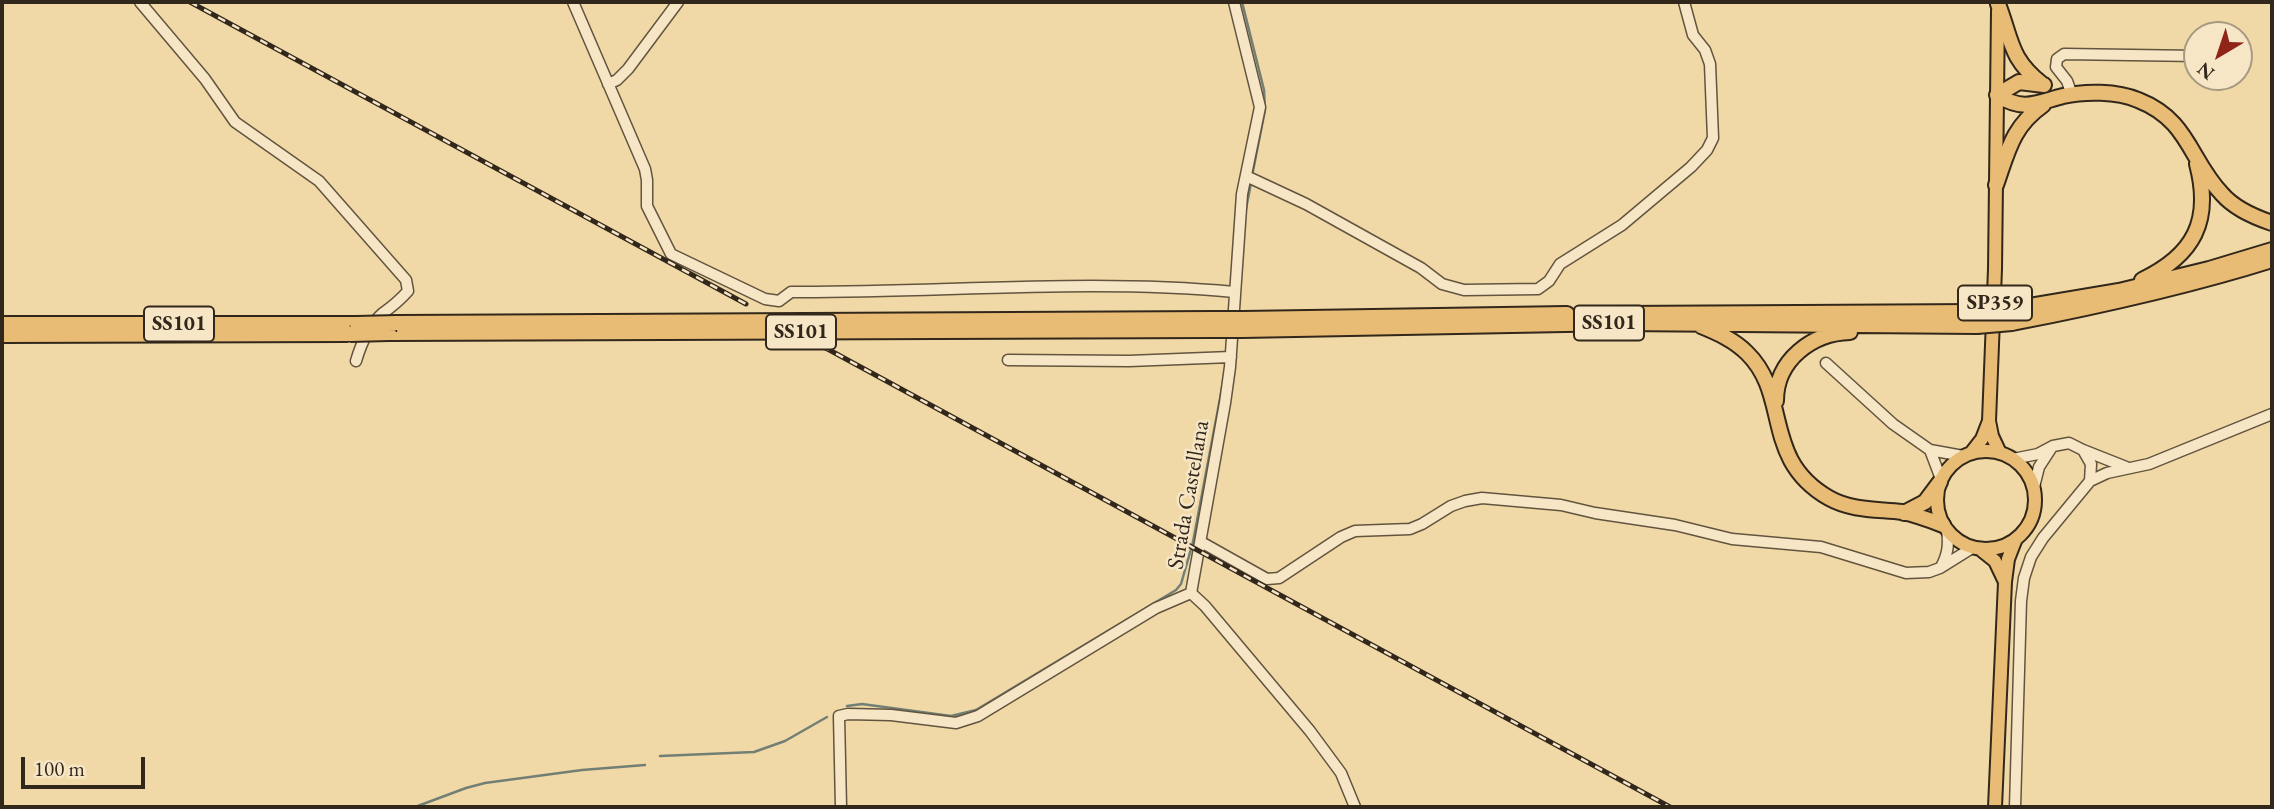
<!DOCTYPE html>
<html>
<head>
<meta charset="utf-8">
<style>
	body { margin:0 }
	#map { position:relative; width:2274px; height:809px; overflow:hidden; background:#f1d9a7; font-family:"EB Garamond",serif }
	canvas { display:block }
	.frame { position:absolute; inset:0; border:4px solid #32271b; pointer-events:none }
	.north { position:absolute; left:2183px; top:21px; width:70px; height:70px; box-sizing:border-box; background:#f6e6c6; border:2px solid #a89a82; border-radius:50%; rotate:219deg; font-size:19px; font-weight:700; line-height:28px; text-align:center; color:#32271b }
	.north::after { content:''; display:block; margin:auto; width:24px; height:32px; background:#8f2418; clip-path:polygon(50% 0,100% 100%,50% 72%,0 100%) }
	.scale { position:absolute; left:21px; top:757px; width:124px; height:32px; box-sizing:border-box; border:4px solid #32271b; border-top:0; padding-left:9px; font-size:21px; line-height:24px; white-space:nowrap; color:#32271b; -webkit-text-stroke:5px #f6e6c6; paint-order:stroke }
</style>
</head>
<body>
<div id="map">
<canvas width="2274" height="809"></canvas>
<div class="frame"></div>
<div class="north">N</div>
<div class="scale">100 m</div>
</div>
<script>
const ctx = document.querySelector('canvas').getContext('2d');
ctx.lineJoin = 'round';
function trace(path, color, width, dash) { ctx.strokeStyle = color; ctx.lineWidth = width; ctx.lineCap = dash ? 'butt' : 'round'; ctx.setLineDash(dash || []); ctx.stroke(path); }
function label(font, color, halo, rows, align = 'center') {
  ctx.font = font + ' "EB Garamond",serif'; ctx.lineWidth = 5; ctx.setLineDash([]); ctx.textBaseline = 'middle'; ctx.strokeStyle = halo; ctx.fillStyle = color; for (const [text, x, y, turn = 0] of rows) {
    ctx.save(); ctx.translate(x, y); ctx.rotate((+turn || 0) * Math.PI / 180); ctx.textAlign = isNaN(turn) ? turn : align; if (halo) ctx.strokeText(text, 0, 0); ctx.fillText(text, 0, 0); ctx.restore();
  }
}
trace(new Path2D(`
	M1242,2L1264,90L1265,110L1252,176
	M1245,214L1251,183
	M847,706L862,704L951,716L976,710L1176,590L1181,584L1193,542L1225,372
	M660,756L754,752L785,741L827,717
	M415,807L466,788L485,783L582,770L645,765`), '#727f74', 2.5);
const minor = new Path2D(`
	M140,2L205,79L235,122L319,181L406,280L408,291C400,300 393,306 383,313C369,325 361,344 356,361
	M573,2L645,169L647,180V206L671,254L765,299L779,301L791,292C939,293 1087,278 1234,292
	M1234,2L1260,107L1242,194L1230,367L1225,403L1191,593L1205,606L1310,731L1341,773L1355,807
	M608,84L617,80L628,69L678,2
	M2072,95L2067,81L2056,67L2057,59L2064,54L2197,56
	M1246,176L1306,204L1421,268L1442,284L1464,290L1538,289L1549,281L1560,264L1622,225L1691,167L1707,150L1713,138L1710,64L1705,50L1693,35L1684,2
	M1008,360L1129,361L1231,357
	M1826,363L1893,424L1930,450L1963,456
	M1930,450L1941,479
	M2083,450L2126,467
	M2013,459L2038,454L2053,446L2069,443L2083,450L2091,464L2090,481L2043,538L2031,557L2024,578L2021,601L2015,807
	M2090,481L2107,473L2149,464L2272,414
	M2034,487L2039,467L2052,447
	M1201,542L1267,579L1279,578L1341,537L1355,531L1410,529L1422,524L1451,506L1465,501L1482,498L1561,505L1595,513L1675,525L1732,539L1821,547L1906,573L1929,572L1940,568L1972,548
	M1941,567C1948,554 1949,544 1947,530
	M841,807L839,716L848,714L891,715L956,723L978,716L1156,608L1191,593`);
const major = new Path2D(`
	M1998,11L1995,269L1989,421L1992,436L2000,453
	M1937 500a49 49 0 1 1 98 0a49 49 0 1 1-98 0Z
	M1971,453L1982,439L1989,421
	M1980,549L1995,561L2005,582
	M1995,807L2005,582L2008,559L2015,541`);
const highway = new Path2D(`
	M1998,4C2012,40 2009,58 2042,84
	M2044,85L2019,82L1997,95C2024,112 2036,103 2063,96C2085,91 2117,91 2138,100C2189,120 2189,159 2222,194C2235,209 2254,217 2272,223
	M1996,185C2008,151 2012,127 2043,105
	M2142,280C2194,255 2212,221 2197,164
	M2012,309L2119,291L2209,269L2272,250
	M1618,314L1977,312
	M1243,319L1567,314
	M397,323L1214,319
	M2012,323C2100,306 2186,287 2272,260
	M2,324H357
	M1701,326C1718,333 1734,340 1747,353C1791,396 1761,459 1829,498C1852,511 1878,509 1902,512C1917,515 1930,520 1943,525
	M1242,330L1619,323L1977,326
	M389,333L1212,330
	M2,335L347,334
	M1776,401C1776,360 1812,333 1850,332
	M1904,513L1925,502L1940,482`);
trace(minor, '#62543e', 13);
trace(major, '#32271b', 16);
trace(highway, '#32271b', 18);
trace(minor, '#f6e6c6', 10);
trace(major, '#e8bc74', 12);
trace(highway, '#e8bc74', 14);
const rail = new Path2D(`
	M190,2L746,304
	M822,346L1670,807`);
trace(rail, '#32271b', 5);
trace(rail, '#f6e6c6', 2.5, [8]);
const highwayBridge = new Path2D(`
	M1977,312L2012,309
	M1214,319H1243
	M357,324L397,323
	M1977,326L2012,323
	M1212,330H1242
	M350,334L389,333`);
trace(highwayBridge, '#32271b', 18, []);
trace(highwayBridge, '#e8bc74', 14);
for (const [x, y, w] of [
	[1995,303,74],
	[1609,323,70],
	[179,324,70],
	[801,332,70]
]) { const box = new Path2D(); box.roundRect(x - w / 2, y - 17.5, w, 35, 5); ctx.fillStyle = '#f6e6c6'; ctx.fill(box); trace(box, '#32271b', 2); }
label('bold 21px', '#32271b', null, [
	["SP359",1995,303],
	["SS101",1609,323],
	["SS101",179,324],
	["SS101",801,332]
]);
label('23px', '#32271b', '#f6e6c6', [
	["Strada Castellana",1189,495,-80]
]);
</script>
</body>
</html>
